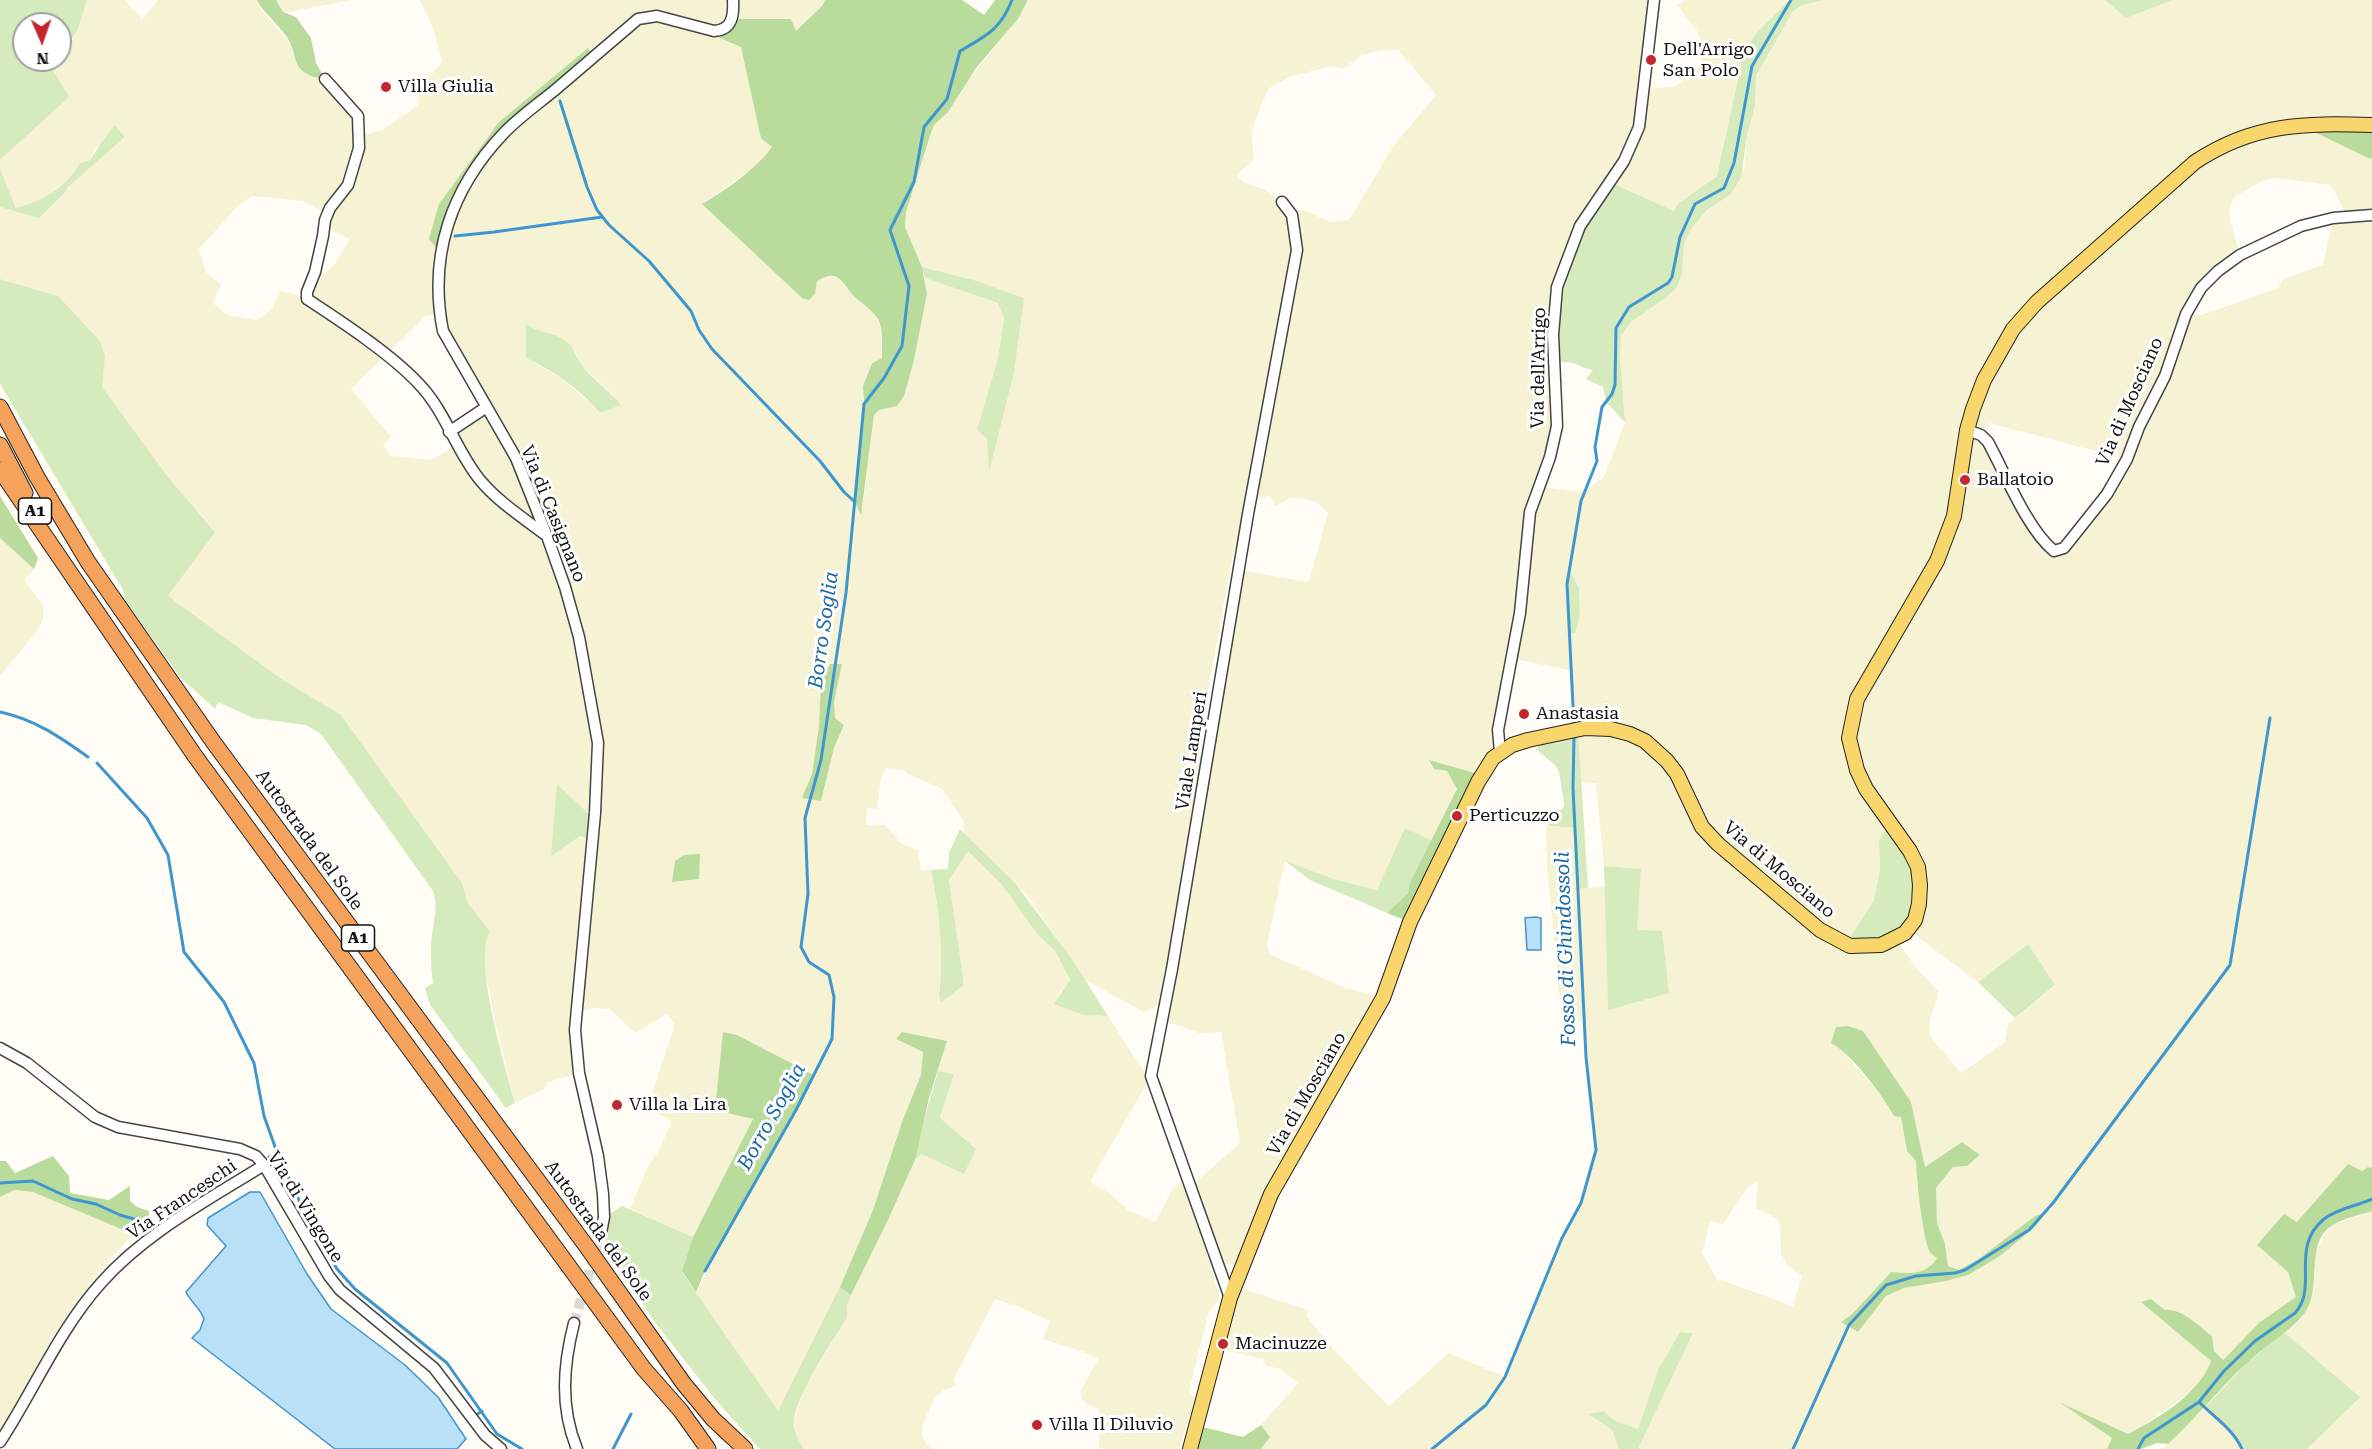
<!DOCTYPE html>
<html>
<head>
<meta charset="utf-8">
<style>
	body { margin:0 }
	#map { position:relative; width:2372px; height:1449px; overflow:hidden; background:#fffdf5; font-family:"Roboto Serif",serif }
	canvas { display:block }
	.north { position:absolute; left:12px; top:12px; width:60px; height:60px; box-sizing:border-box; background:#fff; border:2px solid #a0a0a0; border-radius:50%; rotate:178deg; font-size:16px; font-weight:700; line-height:24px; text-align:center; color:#111 }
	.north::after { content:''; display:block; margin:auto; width:21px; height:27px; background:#c4262e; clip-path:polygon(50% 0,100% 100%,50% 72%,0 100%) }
</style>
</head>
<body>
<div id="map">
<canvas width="2372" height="1449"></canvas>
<div class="north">N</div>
</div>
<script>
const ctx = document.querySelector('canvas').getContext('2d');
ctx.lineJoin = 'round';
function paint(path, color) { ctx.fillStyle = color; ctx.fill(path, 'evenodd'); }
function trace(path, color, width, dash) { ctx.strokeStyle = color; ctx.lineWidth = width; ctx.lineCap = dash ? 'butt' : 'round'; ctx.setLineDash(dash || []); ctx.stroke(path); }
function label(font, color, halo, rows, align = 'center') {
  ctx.font = font + ' "Roboto Serif",serif'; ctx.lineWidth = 6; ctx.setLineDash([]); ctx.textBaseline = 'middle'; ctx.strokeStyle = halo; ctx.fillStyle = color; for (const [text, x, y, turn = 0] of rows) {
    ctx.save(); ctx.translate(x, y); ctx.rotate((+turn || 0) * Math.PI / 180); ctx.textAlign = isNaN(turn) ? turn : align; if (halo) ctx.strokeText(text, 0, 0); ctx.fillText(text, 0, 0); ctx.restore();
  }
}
paint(new Path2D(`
	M87,0H125L142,20L158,0H257L263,12L292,46L293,55L325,79L352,110L360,131L369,134L382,130L417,106L420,88L442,62L433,28L420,0H825L822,6L796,32L722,39L741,47L772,147L762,161L703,204L802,298L815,294L816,281L824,276H835L847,284L856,298L872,311L880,324L882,358L872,363L863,386L862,513L874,415L879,410L897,406L914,360L927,294L925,278L998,303L1004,317L998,358L977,430L987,439L989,470L1024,298L974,280L922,267L905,227L906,212L934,125L948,112L964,85L1018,19L1028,0H1654L1644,93L1655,88L1674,87L1695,73L1705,49L1697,31L1677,5L1685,0H1789L1769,20L1717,175L1674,211L1610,182L1557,287V426L1539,487L1584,492L1604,477L1625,422L1620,356L1621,337L1631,322L1647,310L1682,273L1684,243L1693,226L1708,209L1730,195L1744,168L1747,135L1755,106L1756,76L1793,11L1802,5L1824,0H2105L2126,18L2173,0H2372V125L2327,138L2372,159V1168L2368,1167L2362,1171L2348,1164L2297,1223L2258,1245L2288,1272L2297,1297L2260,1322L2222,1360L2214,1351L2212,1336L2191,1321L2171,1309L2165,1310L2151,1299L2142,1302L2211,1361L2206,1374L2196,1388L2141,1428L2128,1434L2063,1404L2113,1438L2107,1449H1638L1693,1333L1680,1332L1658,1370L1638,1429L1616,1421L1610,1415H1589L1612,1430L1619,1449H1261L1270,1437L1261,1425L1298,1383L1281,1369L1266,1366L1262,1359L1216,1348L1234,1286L1308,1310L1307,1317L1334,1350L1389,1406L1449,1353L1505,1377L1562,1238L1581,1203L1596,1150L1584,1021H1562L1547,865L1546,822L1551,826L1575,828L1578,889L1605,887L1608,1009L1636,931L1641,869L1604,866L1596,783H1581L1578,730H1574L1572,671L1511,658L1500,752L1482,775L1429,760L1434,769L1447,771L1455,784L1456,793L1433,841L1405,829L1378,890L1334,879L1285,861L1267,944L1269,954L1343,987L1383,998L1345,1066L1242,1264H1218L1190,1187L1240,1143L1221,1032L1199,1033L1161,1019L1165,1001L1144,1012L1085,980L1028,896L964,833L963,820L942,789L908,774L904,770L886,768L881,778L877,809L867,808L866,825H885L901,843L918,851L921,870H931L939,908L942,948L939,996L941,1001L963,986V977L949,880L968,850L1002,885L1037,934L1055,951L1070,981L1059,994L1083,1015L1108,1016L1140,1066L1151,1076L1090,1182L1110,1193L1128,1210L1155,1222L1172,1190L1182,1182L1190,1199L1220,1298L1209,1312L1189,1391L1195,1399L1179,1449H1104L1099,1447V1410L1087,1404L1082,1399L1080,1392L1098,1359L1082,1351L1043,1339L1050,1321L1017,1306L995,1299L954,1379L956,1386L944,1390L936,1397L927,1414L922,1428V1436L927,1445L933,1449H804L797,1437L794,1422L804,1389L847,1318V1306L851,1295L888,1220L915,1160L921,1154L964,1174L940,1118L954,1075L938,1071L947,1041L896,1039L923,1052L921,1075L902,1122L873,1210L832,1306L778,1412L696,1292L813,1074L783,1060L693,1237L630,1209L647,1168L659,1150L672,1121L647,1109L675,1024L667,1014L635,1033L610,1009L595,1008L584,1010L576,1016L579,1073L549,1082L544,1089L515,1103L494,1016L483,961L486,937L490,930L468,903L462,883L341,715L280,678L168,596L215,531L168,477L101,387L105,356L58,296L0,279V207L40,217L66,193L67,188L125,137L115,126L101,145L96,148L90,160L80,163L74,175L43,199L16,208L0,169V160L68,97L53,70L78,29ZM589,48L466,182L439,204L499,122ZM1382,50H1398L1436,95L1394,145L1349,220L1330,222L1302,209L1291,215L1282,202L1265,190L1243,182L1237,175L1254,159L1251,132L1268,89L1289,77L1332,66L1343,69L1362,55ZM2276,178L2330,185L2337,196L2347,217L2333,218L2323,265L2283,279L2278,288L2202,315L2187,314L2201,288L2240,255L2229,216L2232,201L2236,196L2262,181ZM252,196L304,201L327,215L325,224L350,240L334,265L324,274L315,272L307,298L281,291L271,310L257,320L227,315L213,303L221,285L206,272L199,249L238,206ZM439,313L485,408L449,432L457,445L431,460L392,456L383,446L391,437L351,389L426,316ZM527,325L533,330L565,341L576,352L579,363L611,393L620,405L600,413L592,404L559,377L526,358ZM1989,423L2126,459L2064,548L2045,543L1981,435ZM1270,496L1276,506L1290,498H1301L1316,502L1328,512L1309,582L1239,570L1207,756L1196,754L1234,549L1242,550L1256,498ZM1570,573L1579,588L1580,614L1574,633L1570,634L1567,584ZM842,664L834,702L835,718L844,725L834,749L821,801L802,798L812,774L819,726L821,682ZM1879,840L1909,927L1922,940L1978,982L2028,944L2055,986L2008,1024L2005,1042L1961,1073L1929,1035L1930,1019L1939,992L1916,968L1896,939L1846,944L1874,900L1880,868ZM1838,1046L1911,1102L1925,1168L1962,1142L1980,1155L1967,1166L1953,1167L1936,1188L1937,1223L1945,1244L1948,1266L1959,1270L1980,1258L2035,1216L2039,1221L2036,1226L1946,1281L1904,1288L1886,1296L1858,1332L1841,1322L1852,1314L1890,1272H1918L1931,1268L1937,1258L1922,1208L1917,1183L1916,1161L1907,1151L1901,1117L1894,1115L1886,1101ZM1758,1181L1756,1208L1776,1218L1780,1225L1781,1254L1788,1266L1802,1276L1793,1306L1721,1280L1718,1281L1702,1253L1710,1221L1723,1224L1747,1188Z
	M276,0H352L283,13Z
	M0,538L34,569L24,580L43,605V619L38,630L0,676Z
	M14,1190L33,1192L46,1196L133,1234L95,1277L51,1341L18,1406L0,1433V1197Z
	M2372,1211V1449H2307L2359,1396L2284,1332L2297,1322L2307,1310L2313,1295L2316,1252L2323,1237L2332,1225Z
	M2205,1407L2226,1426L2238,1440L2242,1449H2162Z`), '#f6f3d4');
paint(new Path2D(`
	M0,0H87L78,29L60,57V24H24V60H58L53,70L69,97L0,160Z
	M1789,0H1824L1802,5L1793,11L1756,76L1755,106L1747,135L1741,178L1730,195L1708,209L1693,226L1684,243L1682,273L1677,287L1664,299L1631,322L1621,336L1620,356L1625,422L1606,402L1603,387L1586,379L1593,370L1584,368L1574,363L1554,361L1557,287L1580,226L1610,182L1674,211L1678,204L1717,176L1743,57L1754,36Z
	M2105,0H2173L2126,18Z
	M115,125L125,137L67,188L66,192L39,218L0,207V169L16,208C42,201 67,187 80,163L90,160C98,148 105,137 115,125Z
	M922,267L974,280L1024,298L1014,372L989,472L987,439L977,430L998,358L1004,318L998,303L925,278Z
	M0,279L58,296L100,341L105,356L102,387L168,477L215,532L168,596L280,678L341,715L462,883L468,903L490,931C472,960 506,1068 515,1103L506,1108L430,1005L425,988L433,983C431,967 430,951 432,934C434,919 438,907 433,891L321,734L306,725L253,718L218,702L215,709L181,678L126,602L123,590L0,384Z
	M526,324C538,333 554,332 566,341C575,347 575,357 581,364C592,379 609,390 621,405L600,413C581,390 554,371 526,358Z
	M1570,572L1579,588L1580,614L1575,633L1569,634L1567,584Z
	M1578,730L1588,888L1578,889L1575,828L1551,826L1546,822L1564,807V803L1559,772L1555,765L1538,751V737Z
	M557,784L594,819L592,840L580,836L551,856Z
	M1890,822L1910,851L1919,904L1896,939L1846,944L1874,900L1880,868L1879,840Z
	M1405,828L1433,841L1409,885L1408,893L1387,913L1310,880L1285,861L1334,879L1377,890Z
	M960,829L1015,883L1072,959L1108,1016L1083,1015L1054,1004L1070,980L1055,951L1037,934L1002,885L968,851L949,880L963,977V986L941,1002L939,996C944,953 940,913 931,870L948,869L949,853Z
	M1604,866L1641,869L1637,930L1662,931L1669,993L1608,1010Z
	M2028,944L2055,985L2015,1018L1978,982Z
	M938,1071L954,1074L940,1118L976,1149L964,1174L921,1154L915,1160L918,1141Z
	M622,1206L693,1237L682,1272L778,1411L840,1287L851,1295L847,1306V1318C833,1341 794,1397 794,1423C794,1433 799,1441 804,1449H760L715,1399L654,1321L612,1257L601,1233L604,1217Z
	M1680,1332L1693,1333L1638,1449H1619L1612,1430L1588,1414L1603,1411L1616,1421L1638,1429L1658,1370Z
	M2284,1332L2360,1397L2307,1449H2242C2234,1431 2218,1421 2205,1407L2245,1365Z`), '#d5ebbd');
paint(new Path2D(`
	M257,0H276L283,12L296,17L311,38L316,63L325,79C319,78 312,77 307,74C294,66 296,57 291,45C286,30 265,16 257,0Z
	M825,0H962L984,15L995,0H1028L1018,19L976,68L948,112L934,125L930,136L906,212L905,227L922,267L927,294L914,360L904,396L897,406L879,410L874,415L861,515L855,502L864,404L863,386L872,363L882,358C882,347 883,331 879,321C873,310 865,306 856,298C843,286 840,266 817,281L815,294L809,300L802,298L702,204C725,191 757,168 772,147L761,138L741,47L722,39L714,31L732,19H791L796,31L822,6Z
	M588,48L595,56L503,134L466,182L441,254L429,239L439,204L499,122Z
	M2300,125H2372V159L2368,158Z
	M0,496L38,558L34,569L0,538Z
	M830,664H842L834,702L835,718L844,725L834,748L821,801L802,798L812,774L819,726L821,682Z
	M1429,760L1482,775L1410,922L1387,913L1408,893L1409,885L1457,789L1447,771L1434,769Z
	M700,854L699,879L672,882L675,861L684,855Z
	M1848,1026L1863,1031L1911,1102L1925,1167L1962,1142L1980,1155L1967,1166L1953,1167L1936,1188L1937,1223L1945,1244L1948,1266L1959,1270L1980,1258L2035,1216L2046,1212L2036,1226L2000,1256L1968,1275L1946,1281L1904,1288L1886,1296L1858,1332L1841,1322L1852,1314L1891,1272C1909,1273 1926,1276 1937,1258C1936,1257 1931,1254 1930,1252C1923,1241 1916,1176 1916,1161L1907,1151L1901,1117L1894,1116C1884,1097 1850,1052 1831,1043L1836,1027Z
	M723,1032L737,1035L814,1075L705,1271L696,1292L682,1271L693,1237L753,1119L715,1110Z
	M902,1032L947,1041L929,1098L915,1160L888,1220L851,1295L840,1287L873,1210L902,1122L921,1075L923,1052L896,1039Z
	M53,1156L69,1176L70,1193L109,1200L130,1186V1201L137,1207L149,1211V1229L133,1234L33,1192L14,1190L0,1197V1161H6L15,1173Z
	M2348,1164L2362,1171L2368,1167L2372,1168V1211C2360,1215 2344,1218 2333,1225C2303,1243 2324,1289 2304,1314C2288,1333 2263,1347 2245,1365C2218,1390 2195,1419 2168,1444L2157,1443L2141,1449H2107L2112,1438L2059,1402L2128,1434C2158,1419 2200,1393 2211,1361L2141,1302L2151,1299L2165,1310C2182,1308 2199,1327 2212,1336L2214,1351L2223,1360L2260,1322L2296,1297L2288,1272L2257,1245L2284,1214L2297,1222Z
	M1261,1425L1270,1437L1261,1449H1197L1203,1427L1243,1437Z`), '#b9dc9c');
const water = new Path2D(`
	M1535,917L1541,918V950H1527L1525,918Z
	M250,1192H260L307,1274L331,1309L405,1365L438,1397L466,1439L457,1449H335L192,1338L200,1330L204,1319C200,1307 191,1303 186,1292L226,1246L207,1225L208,1218Z`);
paint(water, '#b9e0f7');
trace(water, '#3f96cf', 1.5);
trace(new Path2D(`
	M560,101L587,187L597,210L609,225L649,261L691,311L699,330L712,349L820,461L844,492L855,502
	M455,236L494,232L602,217
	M0,712C34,719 60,737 88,757
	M1574,726L1567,584L1581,501L1597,461L1595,447L1602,407L1612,394L1615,385L1616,328L1629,307L1668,283L1672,277L1680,237L1695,204L1724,188L1734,163L1752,66L1791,0
	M97,763L147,818L168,855L184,952L224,1002L254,1063L264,1116L278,1155L305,1213L337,1269L355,1289L447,1363L497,1434L522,1449
	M269,1157L278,1155
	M0,1183L33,1181L72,1199L96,1204L120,1215L148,1223L157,1222L175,1215
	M705,1271L796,1110L832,1039L834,997L829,975L809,962L801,947L808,894L805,818L821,760L846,593L864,404L884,378L902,346L909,286L890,230L914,182L924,127L947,99L960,51C986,36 1001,29 1012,0
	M2199,1402C2214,1417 2233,1429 2242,1449
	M476,1415L482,1411
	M613,1449L631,1414
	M1432,1449L1486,1405L1505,1377L1562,1238L1581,1203L1596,1150L1586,1057L1573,788L1574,736
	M1793,1449L1849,1325L1886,1285L1916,1276L1955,1273L1965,1270L2029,1230L2053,1203L2230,965L2270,718
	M2138,1449L2144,1438L2199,1402L2224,1371L2255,1341L2295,1313C2319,1287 2289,1248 2324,1219C2338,1208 2357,1206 2372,1199`), '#3f96cf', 3);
trace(new Path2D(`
	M574,1323L601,1233`), '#dbdad3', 10, [10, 5]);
const minor = new Path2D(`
	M325,79L358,116L359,148L348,185L330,208L325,220L323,236L315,272L307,292V299C342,322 391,354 419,384C446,412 456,451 480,480C498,502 525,519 547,536
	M1967,430L1981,435L1988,442C2005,473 2027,529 2054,551L2064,548L2107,494L2127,459L2139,427L2165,376L2186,314L2201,288L2218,271L2240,255L2301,226L2333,218L2372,215
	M449,432L485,408
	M1500,752L1498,730L1520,613L1530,512L1550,457L1557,426L1553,335L1557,287L1580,226L1624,161L1639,127L1654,0
	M0,1048L27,1063L95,1117L118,1127L240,1149L256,1156L264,1165L329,1276L340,1290L434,1368L485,1435L501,1449
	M601,1233L604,1217L603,1194L598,1156L579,1073L575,1030L595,813L598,743L579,637L565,587L547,536L516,458L443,331C428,256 451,189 503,134C518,118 538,104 555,90C583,66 610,43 638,19L657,16L714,31C732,30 734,16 733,0
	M1230,1298L1151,1076L1172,969L1248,514L1297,250L1292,215L1282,202
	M574,1323C563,1366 560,1407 577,1449
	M0,1442C34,1390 59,1330 101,1283C145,1233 208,1200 264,1165`);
const major = new Path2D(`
	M1190,1449L1230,1298L1271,1194L1383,998L1410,922L1478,782L1493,758L1512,745L1528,740L1585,728L1611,729L1630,734L1645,741L1667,761L1677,774L1702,827L1718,844L1820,930L1850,946L1881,945L1905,933L1915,920L1919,904L1920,885L1918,867L1910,851L1866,789L1857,770L1849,738L1857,699L1937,561L1954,516L1967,430L1973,409L1984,380L2013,329L2037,302L2195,162C2254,123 2304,123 2372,125`);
const highway = new Path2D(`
	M0,407L37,477L88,562L214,743L587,1247L684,1384L713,1419L745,1449
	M0,445L25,493
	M0,470L195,756L644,1369L681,1411L708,1449`);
trace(minor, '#444', 13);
trace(major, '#222', 16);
trace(highway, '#222', 17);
trace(minor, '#fff', 10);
trace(major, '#f9d66b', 14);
trace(highway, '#f5a25d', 15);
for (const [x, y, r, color] of [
	[1651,60,6,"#c4262e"],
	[386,87,6,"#c4262e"],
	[1965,480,6,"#c4262e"],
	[1524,714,6,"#c4262e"],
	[1457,816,6,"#c4262e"],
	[617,1105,6,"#c4262e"],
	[1223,1344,6,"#c4262e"],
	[1037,1425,6,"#c4262e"]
]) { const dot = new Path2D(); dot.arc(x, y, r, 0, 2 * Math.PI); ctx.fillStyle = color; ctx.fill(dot); trace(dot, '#fff', 2); }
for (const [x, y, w] of [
	[35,511,33],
	[358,938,33]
]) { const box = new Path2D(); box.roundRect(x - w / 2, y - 13, w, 26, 4.5); ctx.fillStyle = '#fff'; ctx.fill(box); trace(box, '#111', 1.5); }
label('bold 16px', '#111', null, [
	["A1",35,511],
	["A1",358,938]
]);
label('18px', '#111', '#fff', [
	["Dell'Arrigo",1663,50],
	["San Polo",1663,71],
	["Villa Giulia",398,87],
	["Ballatoio",1977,480],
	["Anastasia",1536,714],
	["Perticuzzo",1469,816],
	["Villa la Lira",629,1105],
	["Macinuzze",1235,1344],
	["Villa Il Diluvio",1049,1425]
], 'left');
label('18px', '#111', '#fff', [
	["Via dell'Arrigo",1539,368,-89],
	["Via di Mosciano",2130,402,-66],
	["Via di Casignano",553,514,68],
	["Viale Lamperi",1192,751,-81],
	["Autostrada del Sole",309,840,54],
	["Via di Mosciano",1779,870,40],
	["Via di Mosciano",1307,1094,-60],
	["Via Franceschi",182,1200,-34],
	["Via di Vingone",305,1207,58],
	["Autostrada del Sole",598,1231,54]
]);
label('italic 20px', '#1768a6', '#fff', [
	["Borro Soglia",824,630,-82],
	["Fosso di Ghindossoli",1566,949,-92],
	["Borro Soglia",772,1117,-61]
]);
</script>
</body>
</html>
